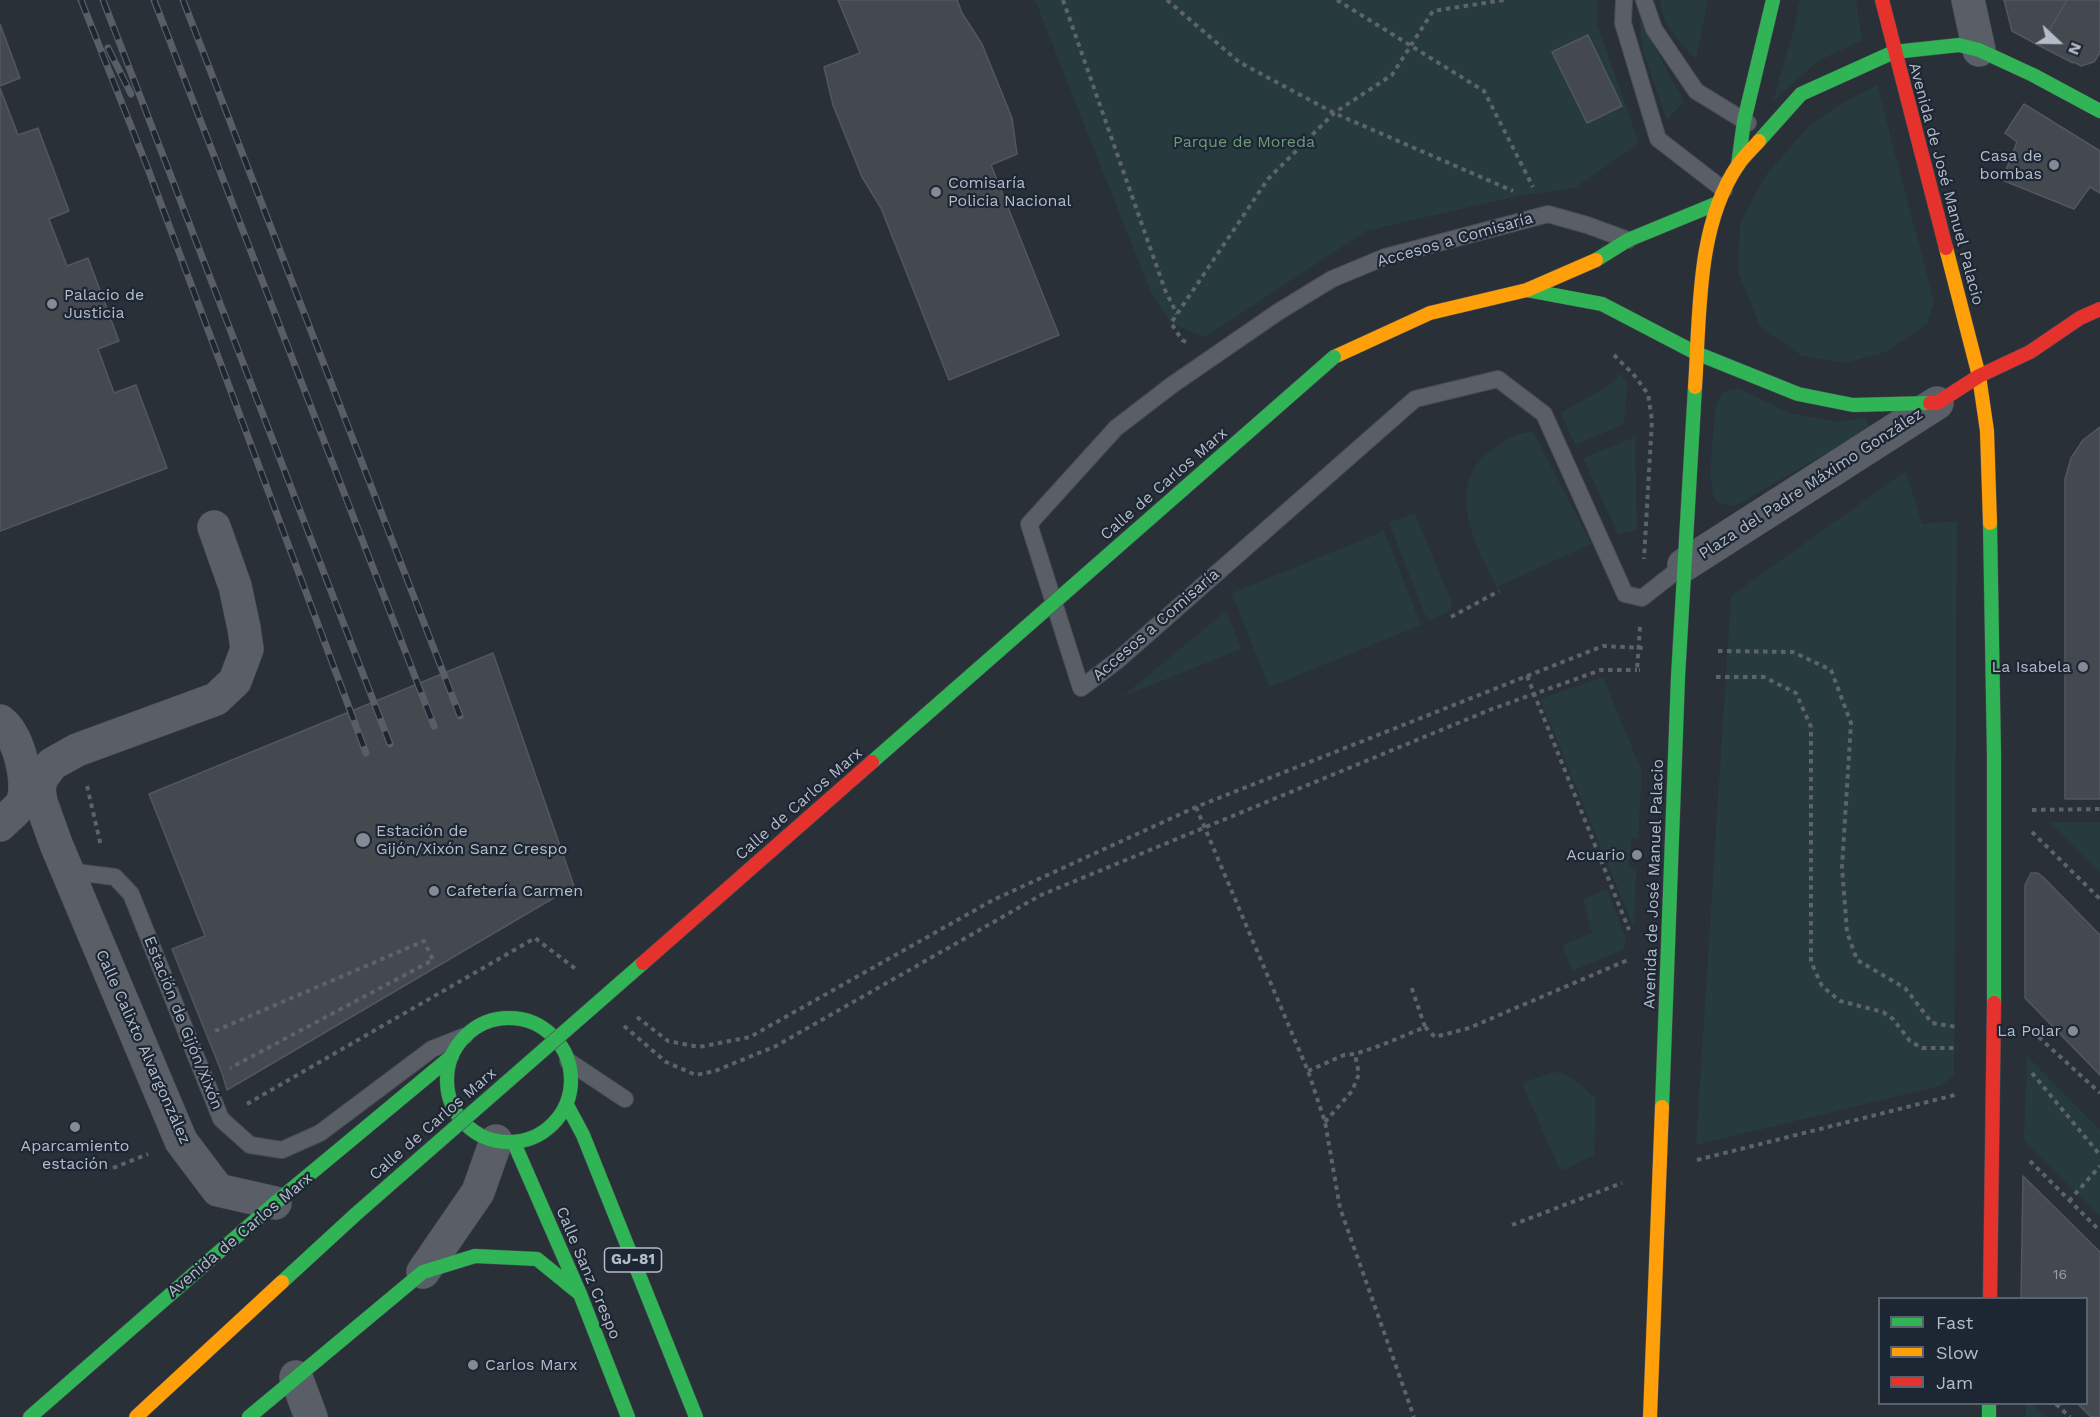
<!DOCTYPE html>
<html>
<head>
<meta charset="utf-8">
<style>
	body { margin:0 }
	#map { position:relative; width:2100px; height:1417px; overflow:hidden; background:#2a3038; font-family:"Work Sans",sans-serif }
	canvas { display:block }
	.legend { position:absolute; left:1878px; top:1297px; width:210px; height:108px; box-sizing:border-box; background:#1d2633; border:2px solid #59626f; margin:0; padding:8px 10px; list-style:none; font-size:18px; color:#b4bcc9 }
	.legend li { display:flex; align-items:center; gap:12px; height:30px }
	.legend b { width:30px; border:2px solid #59626f }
	.north { position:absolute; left:2028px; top:12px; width:60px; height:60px; -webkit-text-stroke:4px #1d2633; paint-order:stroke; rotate:112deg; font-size:16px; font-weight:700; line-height:24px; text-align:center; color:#b4bcc9 }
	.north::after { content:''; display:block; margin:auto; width:21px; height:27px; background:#b4bcc9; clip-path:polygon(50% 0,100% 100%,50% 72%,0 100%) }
</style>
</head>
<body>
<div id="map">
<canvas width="2100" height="1417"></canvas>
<ul class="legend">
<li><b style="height:8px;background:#30b455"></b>Fast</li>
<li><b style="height:8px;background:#ff9f0a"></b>Slow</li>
<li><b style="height:8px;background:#e5322d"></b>Jam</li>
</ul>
<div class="north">N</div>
</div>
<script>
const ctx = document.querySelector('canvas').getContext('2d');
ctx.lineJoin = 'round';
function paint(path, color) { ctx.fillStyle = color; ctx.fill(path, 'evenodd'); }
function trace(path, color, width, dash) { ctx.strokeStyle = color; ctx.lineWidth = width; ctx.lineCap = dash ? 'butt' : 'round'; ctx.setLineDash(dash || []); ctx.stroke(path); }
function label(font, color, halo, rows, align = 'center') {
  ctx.font = font + ' "Work Sans",sans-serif'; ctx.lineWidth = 4.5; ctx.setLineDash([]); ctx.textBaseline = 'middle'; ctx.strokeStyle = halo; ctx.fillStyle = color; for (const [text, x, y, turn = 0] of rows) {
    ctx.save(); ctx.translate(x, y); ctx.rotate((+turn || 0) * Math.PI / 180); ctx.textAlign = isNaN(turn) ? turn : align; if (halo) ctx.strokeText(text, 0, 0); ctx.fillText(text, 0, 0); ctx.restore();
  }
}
paint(new Path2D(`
	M1035,0H1598L1597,24L1639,143L1575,188L1517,196L1366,231L1205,337L1171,323L1151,293Z
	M1660,0H1708L1696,59C1680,43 1662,25 1660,0Z
	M1800,0H1856L1862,40L1818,61L1773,101L1793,32Z
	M1639,17L1684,102L1667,120L1643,52Z
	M1877,85L1934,302L1927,324L1886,352L1845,363L1802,356L1760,326L1738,271L1740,223L1766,175L1810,125L1841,104Z
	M1622,373L1627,386L1624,424L1575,445L1561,413L1609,385Z
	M1738,388L1789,413L1837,422L1865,418L1870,428L1735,506C1729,505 1721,505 1717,501C1705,488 1715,423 1716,404L1723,392Z
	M1533,431L1591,544L1497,587C1476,546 1442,485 1492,450C1508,438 1513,435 1533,431Z
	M1635,437L1637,530L1618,534L1583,458Z
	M1906,471L1922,524L1957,521L1954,1075L1940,1086L1696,1145L1731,596Z
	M1415,514L1452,603L1451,610L1430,621L1424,613L1389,522Z
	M1384,531L1421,625L1269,687L1232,593Z
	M1226,611L1241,649L1122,697Z
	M1603,677L1642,772L1638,839L1632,838L1628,867L1636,869L1634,928L1540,699Z
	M2049,822H2100V873Z
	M1607,889L1626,939L1624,949L1572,971L1563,945L1592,933L1583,899Z
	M2027,1056L2100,1130V1216L2024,1140Z
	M1553,1072C1571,1072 1582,1088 1596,1098L1594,1155L1563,1170L1559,1168L1523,1086L1525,1082Z
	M2026,1404H2033L2046,1417H2026Z`), '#273a3e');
const building = new Path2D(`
	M838,0H957L962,13L982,44L1012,118L1017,154L991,165L1059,335L949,380L881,208L862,177L833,105L824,67L860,53Z
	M2004,0H2067L2040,46L2012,31Z
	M2067,0H2100V53L2094,62L2081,66L2074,62L2073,63L2040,46Z
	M0,24L20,78L0,86Z
	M1588,35L1622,106L1587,123L1552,52Z
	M0,88L18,135L38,128L69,211L49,219L67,266L88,258L119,341L98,349L114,393L136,385L167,468L0,531Z
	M2024,104L2100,151V193L2090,187L2074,209L2002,180L2017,142L2005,133Z
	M2100,427V799H2065V479L2071,458L2083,440Z
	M493,653L574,886L227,1090L222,1073L172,949L205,936L149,794Z
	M2031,873H2038L2044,878L2100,935V1075L2025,998V885Z
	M2023,1176L2100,1252V1417H2091L2078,1404H2086V1298H2021Z`);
paint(building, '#444950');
trace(building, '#52575f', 1.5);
const lane = new Path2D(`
	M1624,0L1623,23L1658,139L1724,190
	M1644,0L1654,29L1696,91L1748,123
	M1628,240L1587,225L1548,214L1385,257L1332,279L1278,312L1172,385L1116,428L1029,524L1081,688L1118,660L1415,399L1498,379L1544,414L1625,594L1642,598L1684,565
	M67,871L115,877L131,894L221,1119L250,1145L282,1150L320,1133L432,1049L465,1036
	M568,1061L625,1099`);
const street = new Path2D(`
	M1968,0L1979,50
	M214,527L235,586L244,628L247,649L235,681L216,699L77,750L52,764L41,779L39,790L41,802L56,844L181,1141L218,1190L275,1203
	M1684,565L1937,403
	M0,721C18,734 30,780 23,801C19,809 7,818 0,825
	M423,1272L478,1192L496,1141
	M296,1377L311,1417`);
const fast = new Path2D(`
	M1759,141L1801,94L1894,52L1959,45L1979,50L2033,75L2100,111
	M1738,165L1744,121L1773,0
	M1596,260L1628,240L1718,203
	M1527,290L1602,304L1696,353L1798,394L1853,405L1930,403
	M1990,523L1994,756V1003
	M447 1080a62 62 0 1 1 124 0a62 62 0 1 1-124 0Z
	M567,1105L583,1135L696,1417
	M1662,1107L1678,677L1695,387
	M514,1143L580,1294L628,1417
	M1989,1404V1417
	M30,1417L275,1203L452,1056
	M249,1417L423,1272L475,1256L537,1259L580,1294`);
const slow = new Path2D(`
	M1946,248L1979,376L1987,431L1990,523
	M1334,357L1430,313L1527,290L1596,260
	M1695,387C1700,316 1696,226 1738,165C1744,156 1752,149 1759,141
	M1650,1417L1662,1107`);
const jam = new Path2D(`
	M1882,0L1946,248
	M1930,403H1937L1979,376L2030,352L2080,318L2100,309
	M1990,1298L1994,1003`);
trace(lane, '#484c53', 18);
trace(street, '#484c53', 34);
trace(fast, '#484c53', 15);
trace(slow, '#484c53', 15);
trace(jam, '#484c53', 15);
trace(new Path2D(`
	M1063,0L1165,290L1177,314
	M1167,0L1239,62L1334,113L1513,191
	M1337,0L1484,91L1533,187
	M1186,342L1182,340L1171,323L1268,179L1334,113L1392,75L1433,11L1504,0
	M1614,355L1634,375L1648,394L1652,420L1644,559
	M1451,617L1499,591
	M1640,627L1637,670H1640
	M1718,651L1793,652L1831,670L1851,723L1842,867L1847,932L1857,960L1905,988L1932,1023L1957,1027
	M1527,676L1629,930
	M1716,677H1764L1796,693L1811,727V962L1822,986L1840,1001L1883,1012L1893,1019L1910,1041L1922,1048H1957
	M87,786L101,846
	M1196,807L1308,1071L1325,1122L1340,1208L1414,1417
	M2032,810L2100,809
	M2032,832L2100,899
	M637,1017L668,1041L699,1047L750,1037L993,900L1196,807L1603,646L1643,648
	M624,1026L666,1062L696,1075L715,1071L776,1046L1041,895L1492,709L1601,670H1637
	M1425,1027L1435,1037L1469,1028L1630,959
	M215,1031L424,941L433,960L230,1068
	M2032,1031L2100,1093
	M1308,1071L1344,1055L1355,1054L1382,1045L1425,1027L1411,986
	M2032,1073L2100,1155
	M247,1104L535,938L577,970
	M1325,1122L1352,1091L1359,1074L1355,1054
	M1697,1160L1955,1095
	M2030,1161L2100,1231
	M113,1168L148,1154
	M2069,1201L2100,1166
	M1512,1225L1622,1183
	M2056,1404L2070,1417`), '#5d636a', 4, [4.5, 4.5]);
trace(lane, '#5a5e66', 16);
trace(street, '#5a5e66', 33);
trace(fast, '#30b455', 14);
trace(slow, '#ff9f0a', 14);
trace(jam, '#e5322d', 14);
const rail = new Path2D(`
	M81,0L148,169L366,753
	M103,0L390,744
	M154,0L434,726
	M183,0L460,716
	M108,48L131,94`);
trace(rail, '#595d64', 7);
trace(rail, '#1d2633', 4.5, [14]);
const fastBridge = new Path2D(`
	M872,762L1334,357
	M282,1282L356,1214L643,963`);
const slowBridge = new Path2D(`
	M136,1417L282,1282`);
const jamBridge = new Path2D(`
	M643,963L872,762`);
trace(fastBridge, '#484c53', 15, []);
trace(slowBridge, '#484c53', 15, []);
trace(jamBridge, '#484c53', 15, []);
trace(fastBridge, '#30b455', 14);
trace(slowBridge, '#ff9f0a', 14);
trace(jamBridge, '#e5322d', 14);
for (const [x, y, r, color] of [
	[2054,165,6,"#848b96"],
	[936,192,6,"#848b96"],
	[52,304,6,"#848b96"],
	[2083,667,6,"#848b96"],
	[363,840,8,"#848b96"],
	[1637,855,6,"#848b96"],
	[434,891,6,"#848b96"],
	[2073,1031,6,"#848b96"],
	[75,1127,6,"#848b96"],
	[473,1365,6,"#848b96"]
]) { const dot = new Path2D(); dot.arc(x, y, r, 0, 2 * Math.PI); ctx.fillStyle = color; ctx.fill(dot); trace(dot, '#1d2633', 2); }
label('14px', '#989fab', null, [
	["16",2060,1275]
]);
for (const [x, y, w] of [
	[633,1260,57]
]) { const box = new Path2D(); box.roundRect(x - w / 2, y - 12, w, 24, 4.5); ctx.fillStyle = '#1d2633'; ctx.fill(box); trace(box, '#b4bcc9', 1.5); }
label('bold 15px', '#b4bcc9', null, [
	["GJ-81",633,1260]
]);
label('16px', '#6b9a76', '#1d2633', [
	["Parque de Moreda",1244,142]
]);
label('16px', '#b4bcc9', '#1d2633', [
	["Casa de",2042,156,"right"],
	["bombas",2042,174,"right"],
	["Comisaría",948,183],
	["Policia Nacional",948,201],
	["Palacio de",64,295],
	["Justicia",64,313],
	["La Isabela",2071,667,"right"],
	["Estación de",376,831],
	["Gijón/Xixón Sanz Crespo",376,849],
	["Acuario",1625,855,"right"],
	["Cafetería Carmen",446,891],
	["La Polar",2061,1031,"right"],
	["Aparcamiento",75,1146,"center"],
	["estación",75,1164,"center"],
	["Carlos Marx",485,1365]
], 'left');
label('16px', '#b4bcc9', '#1d2633', [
	["Avenida de José Manuel Palacio",1946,184,75],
	["Accesos a Comisaría",1455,240,-16],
	["Calle de Carlos Marx",1164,484,-41],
	["Plaza del Padre Máximo González",1811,484,-33],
	["Accesos a Comisaría",1156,625,-41],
	["Calle de Carlos Marx",799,804,-41],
	["Avenida de José Manuel Palacio",1654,884,-88],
	["Estación de Gijón/Xixón",183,1023,68],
	["Calle Calixto Alvargonzález",143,1047,66],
	["Calle de Carlos Marx",433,1124,-41],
	["Avenida de Carlos Marx",240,1235,-40],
	["Calle Sanz Crespo",588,1273,67]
]);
</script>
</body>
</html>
